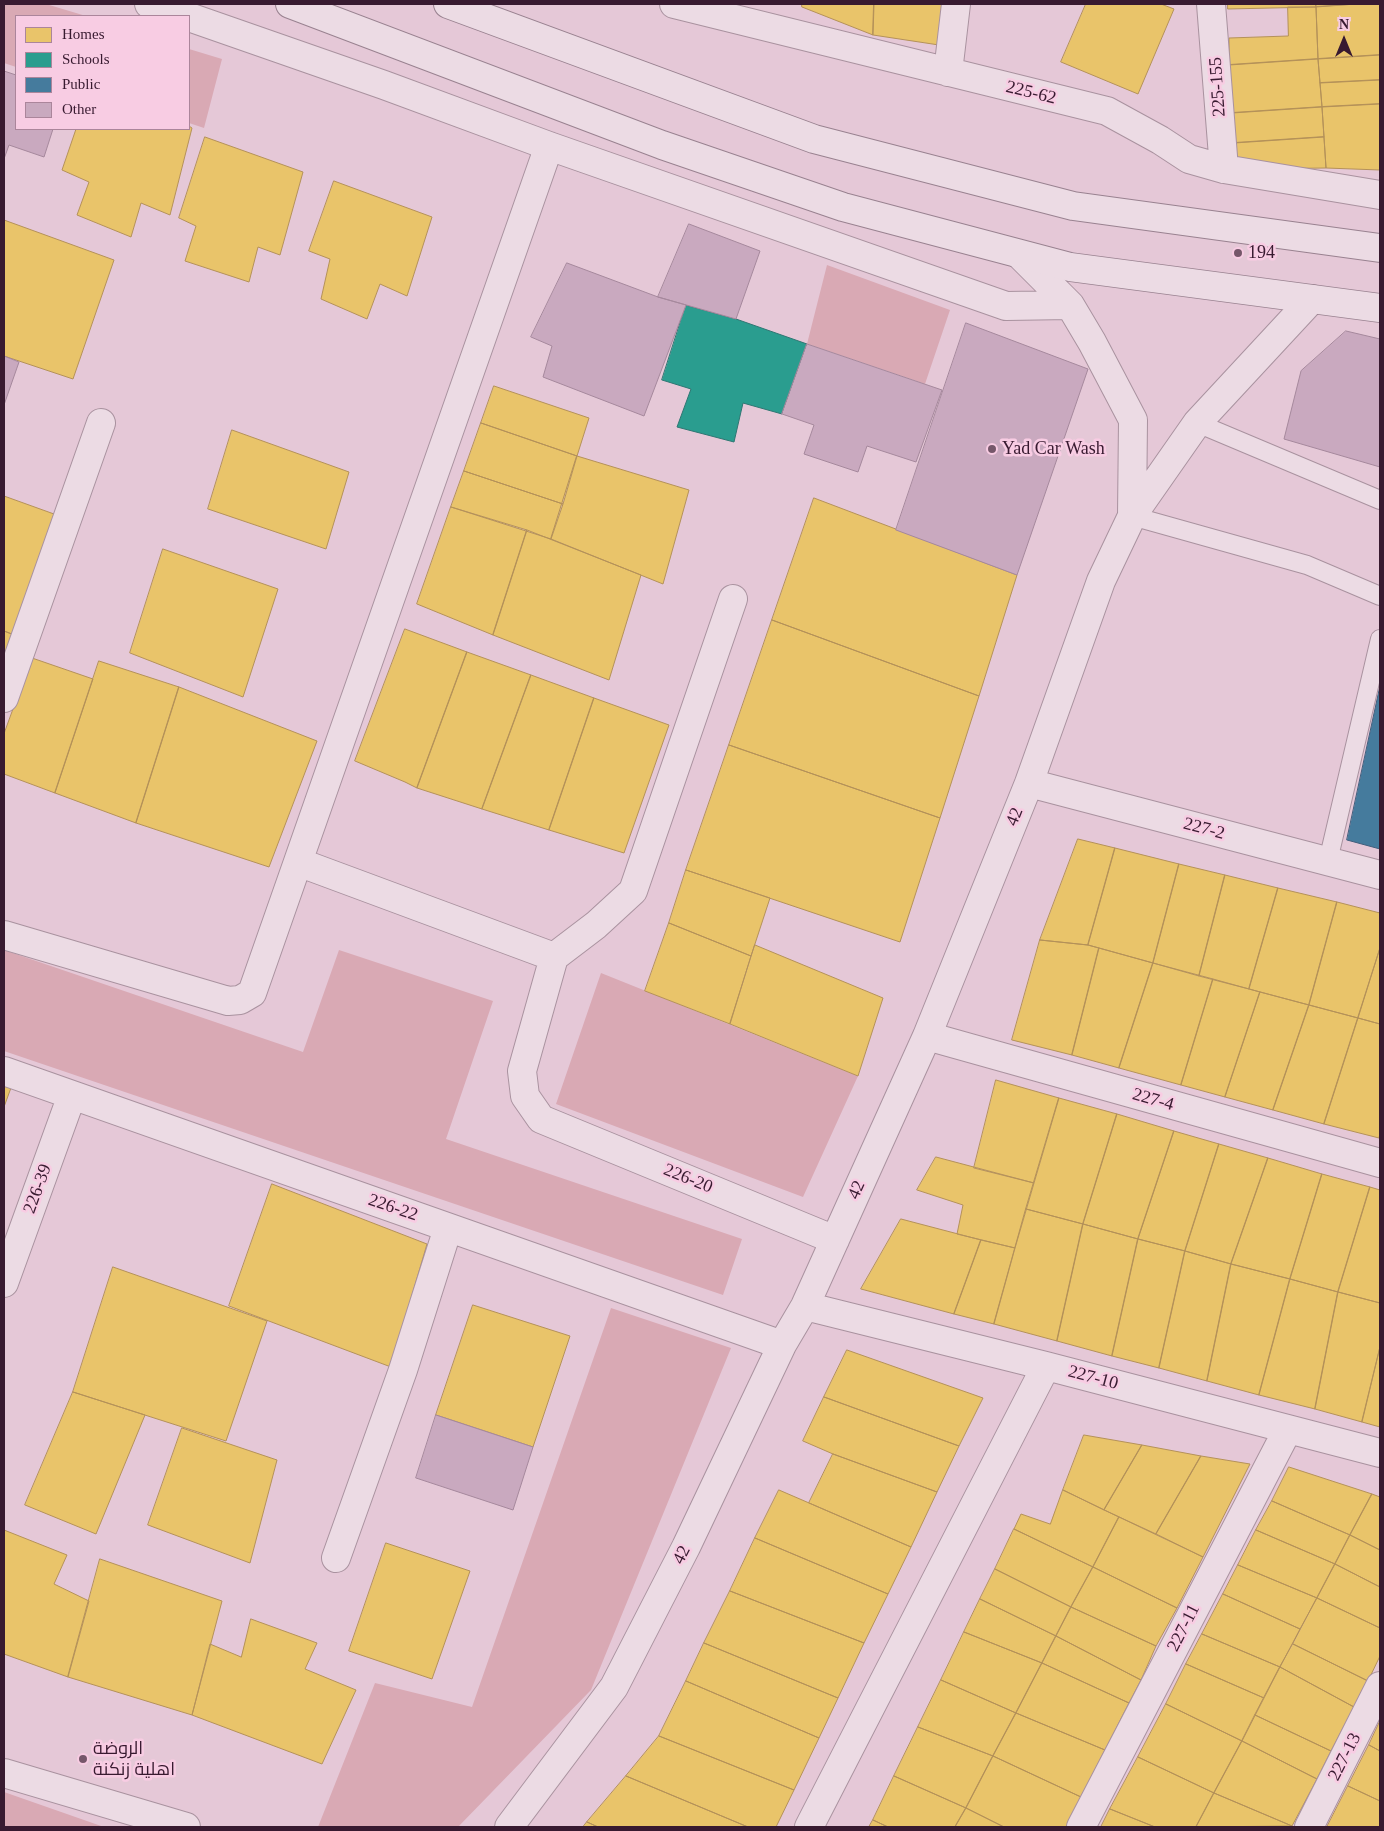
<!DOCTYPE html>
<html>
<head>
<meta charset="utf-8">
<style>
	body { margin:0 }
	#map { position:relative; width:1384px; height:1831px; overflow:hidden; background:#e5c8d7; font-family:"Times New Roman",serif }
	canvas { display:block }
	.frame { position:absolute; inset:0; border:5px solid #381a30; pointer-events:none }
	.legend { position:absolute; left:15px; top:15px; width:175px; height:115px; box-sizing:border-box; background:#f8cce3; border:1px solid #ab859b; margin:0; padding:6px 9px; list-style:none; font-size:15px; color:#381a30 }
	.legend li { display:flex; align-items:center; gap:10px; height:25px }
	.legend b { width:25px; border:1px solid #ab859b }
	.north { position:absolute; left:1319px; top:15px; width:50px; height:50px; -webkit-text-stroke:4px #f8cce3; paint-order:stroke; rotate:0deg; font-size:14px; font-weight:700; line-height:20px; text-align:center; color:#381a30 }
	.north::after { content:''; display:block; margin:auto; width:18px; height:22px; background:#381a30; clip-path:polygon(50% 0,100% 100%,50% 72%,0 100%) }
</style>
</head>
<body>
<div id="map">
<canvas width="1384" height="1831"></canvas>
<div class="frame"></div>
<ul class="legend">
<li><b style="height:14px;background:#e9c46a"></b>Homes</li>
<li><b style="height:14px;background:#2a9d8f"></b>Schools</li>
<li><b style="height:14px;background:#457b9d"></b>Public</li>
<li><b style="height:14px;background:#c9a9bf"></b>Other</li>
</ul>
<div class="north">N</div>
</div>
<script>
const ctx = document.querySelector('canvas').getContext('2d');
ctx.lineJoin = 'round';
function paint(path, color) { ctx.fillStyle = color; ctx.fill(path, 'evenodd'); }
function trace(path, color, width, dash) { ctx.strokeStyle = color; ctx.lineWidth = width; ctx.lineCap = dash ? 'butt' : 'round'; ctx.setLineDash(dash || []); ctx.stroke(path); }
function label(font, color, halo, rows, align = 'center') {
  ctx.font = font + ' "Times New Roman",Cairo,serif'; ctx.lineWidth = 5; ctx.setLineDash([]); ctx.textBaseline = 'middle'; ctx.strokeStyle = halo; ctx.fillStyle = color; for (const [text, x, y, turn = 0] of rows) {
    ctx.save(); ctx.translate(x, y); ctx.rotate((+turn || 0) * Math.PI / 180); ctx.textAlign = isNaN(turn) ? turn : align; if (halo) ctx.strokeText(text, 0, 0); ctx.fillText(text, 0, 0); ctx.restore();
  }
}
paint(new Path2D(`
	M4,4H46L86,16H16V67L4,63Z
	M189,49L222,59L204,128L189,123Z
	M827,265L950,310L925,384L807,344Z
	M4,950L303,1052L339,950L493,1001L446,1139L742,1239L723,1295L4,1051Z
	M601,973L858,1076L803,1197L556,1104Z
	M611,1308L731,1348L591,1690L458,1827H318L375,1683L472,1707Z
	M4,1792L104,1827H4Z`), '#d9a9b4');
const homes = new Path2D(`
	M802,4H874L873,35L802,7Z
	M874,4H945L939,45L873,35Z
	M1086,4H1161L1174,9L1138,94L1061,62Z
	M1228,4H1316V7L1228,9Z
	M1316,4H1356L1316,7Z
	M1356,4H1380V55L1318,59L1316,7Z
	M1288,7H1316L1318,59L1229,65V38L1288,36Z
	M1380,55V80L1320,83L1318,59Z
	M1318,59L1322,107L1232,113L1229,65Z
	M1380,80V104L1322,107L1320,83Z
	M1380,104V170L1326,168L1322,107Z
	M1322,107L1324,137L1234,143L1232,113Z
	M189,126L192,128L170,215L141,203L131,237L77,215L89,182L62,170L76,129H189Z
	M205,137L303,172L280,255L258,247L249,282L185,261L196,226L179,218Z
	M1324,137L1326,168L1246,169L1236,162L1234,143Z
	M334,181L432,217L407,296L380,284L367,319L321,299L330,259L309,251Z
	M4,220L114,260L73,379L4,356Z
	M494,386L589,418L577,456L481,423Z
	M481,423L577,456L563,504L464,471Z
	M232,430L349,472L326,549L208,509Z
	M577,456L689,490L663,584L551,539Z
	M464,471L563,504L551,539L451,507Z
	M4,496L54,514L17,636L4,631Z
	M814,498L1017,575L979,696L772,620Z
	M451,507L527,530L493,635L417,604Z
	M527,530L641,575L609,680L493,635Z
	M163,549L278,589L243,697L130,653Z
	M772,620L979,696L940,818L729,745Z
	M405,629L467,652L417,788L405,782L355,761Z
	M4,631L17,636L4,669Z
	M467,652L531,675L482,809L417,788Z
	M32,658L93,679L55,793L4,774V734Z
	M99,661L179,687L136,823L55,793Z
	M531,675L594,698L549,830L482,809Z
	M179,687L317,741L269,867L136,823Z
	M594,698L669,725L624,853L549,830Z
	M729,745L940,818L900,942L686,870Z
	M1078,839L1115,848L1088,945L1040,940Z
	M1115,848L1179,864L1153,963L1088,945Z
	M1179,864L1225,875L1199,976L1153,963Z
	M686,870L770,898L751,956L669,923Z
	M1225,875L1278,888L1249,989L1199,976Z
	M1278,888L1337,902L1309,1005L1249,989Z
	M1337,902L1380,913V948L1358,1018L1309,1005Z
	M669,923L751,956L730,1024L645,991Z
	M1040,940L1088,945L1099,948L1072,1055L1012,1040Z
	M755,945L883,998L858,1076L730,1024Z
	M1099,948L1153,963L1119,1068L1072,1055Z
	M1380,948V1024L1358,1018Z
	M1153,963L1213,979L1181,1085L1119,1068Z
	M1213,979L1260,992L1225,1097L1181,1085Z
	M1260,992L1309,1005L1273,1110L1225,1097Z
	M1309,1005L1358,1018L1324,1124L1273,1110Z
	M1358,1018L1380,1024V1133L1379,1138L1324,1124Z
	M996,1080L1059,1098L1034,1183L974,1168Z
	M4,1082L12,1085L4,1107Z
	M1059,1098L1117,1114L1083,1224L1026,1209Z
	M1117,1114L1174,1131L1138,1239L1083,1224Z
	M1174,1131L1219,1144L1185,1251L1138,1239Z
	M1219,1144L1268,1158L1231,1264L1185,1251Z
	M936,1157L1034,1183L1015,1248L957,1234L963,1205L917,1190Z
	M1268,1158L1322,1174L1290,1279L1231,1264Z
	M1322,1174L1370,1187L1338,1292L1290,1279Z
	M272,1184L427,1244L391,1367L229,1306Z
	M1370,1187L1380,1190V1303L1338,1292Z
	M1026,1209L1083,1224L1057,1341L994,1324Z
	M901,1219L981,1240L954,1314L861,1289Z
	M1083,1224L1138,1239L1112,1356L1057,1341Z
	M1138,1239L1185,1251L1159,1368L1112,1356Z
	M981,1240L1015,1248L994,1324L954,1314Z
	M1185,1251L1231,1264L1207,1381L1159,1368Z
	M1231,1264L1290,1279L1259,1395L1207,1381Z
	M113,1267L267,1321L226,1441L73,1392Z
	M1290,1279L1338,1292L1315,1409L1259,1395Z
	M1338,1292L1380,1303V1347L1362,1422L1315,1409Z
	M473,1305L570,1336L533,1447L436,1415Z
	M1380,1347V1427L1362,1422Z
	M847,1350L983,1398L959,1446L824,1397Z
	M73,1392L145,1415L96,1534L25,1505Z
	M824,1397L959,1446L937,1492L833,1454L803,1441Z
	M182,1428L277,1460L250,1563L148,1525Z
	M1084,1435L1142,1445L1104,1510L1063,1490Z
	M1142,1445L1201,1456L1156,1534L1104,1510Z
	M833,1454L937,1492L911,1547L809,1503Z
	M1201,1456L1250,1464L1203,1557L1156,1534Z
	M1289,1467L1372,1494L1350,1535L1272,1501Z
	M779,1490L911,1547L888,1594L755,1538Z
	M1063,1490L1119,1517L1093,1567L1014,1529L1021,1514L1050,1524Z
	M1372,1494L1380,1497V1550L1350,1535Z
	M1272,1501L1350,1535L1335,1564L1256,1530Z
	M1119,1517L1203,1557L1177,1608L1093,1567Z
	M1014,1529L1093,1567L1071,1607L995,1569Z
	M4,1530L67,1555L54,1584L89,1601L68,1677L4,1654Z
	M1256,1530L1335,1564L1317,1598L1238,1565Z
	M1350,1535L1380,1550V1587L1335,1564Z
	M755,1538L888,1594L864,1643L730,1591Z
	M386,1543L470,1571L432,1679L349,1651Z
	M100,1559L222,1601L192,1715L68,1677Z
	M1335,1564L1380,1587V1628L1317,1598Z
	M1238,1565L1317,1598L1300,1629L1223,1594Z
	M1093,1567L1177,1608L1156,1646L1071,1607Z
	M995,1569L1071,1607L1056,1636L980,1599Z
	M730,1591L864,1643L838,1698L704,1643Z
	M1223,1594L1300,1629L1280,1667L1202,1634Z
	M1317,1598L1380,1628V1656L1368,1681L1293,1644Z
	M980,1599L1056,1636L1042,1663L964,1632Z
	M1071,1607L1156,1646L1141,1680L1056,1636Z
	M251,1619L317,1643L305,1669L356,1690L322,1764L192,1715L210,1644L241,1657Z
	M964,1632L1042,1663L1016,1713L941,1680Z
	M1202,1634L1280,1667L1264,1698L1186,1664Z
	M1056,1636L1141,1680L1129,1703L1042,1663Z
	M704,1643L838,1698L819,1738L686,1681Z
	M1293,1644L1368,1681L1354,1707L1280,1667Z
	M1042,1663L1129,1703L1105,1750L1016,1713Z
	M1186,1664L1264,1698L1242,1741L1166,1704Z
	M1280,1667L1354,1707L1331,1751L1255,1715Z
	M941,1680L1016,1713L993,1756L918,1727Z
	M686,1681L819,1738L794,1790L659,1736Z
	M1166,1704L1242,1741L1214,1793L1138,1757Z
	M1016,1713L1105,1750L1081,1797L993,1756Z
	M1255,1715L1331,1751L1317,1779L1242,1741Z
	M1380,1721V1751L1369,1745Z
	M918,1727L993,1756L966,1808L894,1776Z
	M659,1736L794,1790L776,1827H748L626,1776Z
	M1242,1741L1317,1779L1292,1826L1214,1793Z
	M1369,1745L1380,1751V1801L1348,1786Z
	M993,1756L1081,1797L1066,1827H1004L966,1808Z
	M1138,1757L1214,1793L1196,1827H1155L1110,1809Z
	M626,1776L748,1827H598L587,1822Z
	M894,1776L966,1808L955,1827H888L873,1820Z
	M1348,1786L1380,1801V1827H1327Z
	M1214,1793L1292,1826L1196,1827Z
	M966,1808L1004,1827H955Z
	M1110,1809L1155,1827H1101Z
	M873,1820L888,1827H869Z
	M587,1822L598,1827H583Z`);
paint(homes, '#e9c46a');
trace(homes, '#b49159', 1);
const schools = new Path2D(`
	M686,305L736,319L807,344L782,414L743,403L734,442L677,427L691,389L662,380Z`);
paint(schools, '#2a9d8f');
trace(schools, '#2e7672', 1);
const public = new Path2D(`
	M1380,686V849L1347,840Z`);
paint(public, '#457b9d');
trace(public, '#415e7c', 1);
const building = new Path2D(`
	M4,71L16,75V129H53L44,157L9,145L4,159Z
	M689,224L760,251L736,319L658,297Z
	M567,263L658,297L686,305L644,416L543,377L552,346L531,337Z
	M966,323L1088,369L1017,575L896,530Z
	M1346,331L1380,339V467L1284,439L1301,371Z
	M807,344L942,390L916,462L867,446L858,472L804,454L814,425L782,414Z
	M4,356L19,362L4,405Z
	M436,1415L533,1447L513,1510L416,1478Z`);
paint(building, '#c9a9bf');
trace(building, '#a5889c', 1);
const service = new Path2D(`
	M1197,423L1380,500
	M1132,516L1307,565L1380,596
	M1328,861L1380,639`);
const minor = new Path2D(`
	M149,4L185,16
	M674,4L1107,111L1160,140L1189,159L1224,169L1380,195
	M1211,4L1224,169
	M189,17L384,85L549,146L1006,306L1070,305
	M948,72L956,4
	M1020,255L1070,305L1092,342L1133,420L1132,516
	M733,599L633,891L596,925L554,957L522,1071L525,1096L541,1119L835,1240
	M4,698L101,423
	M1029,783L1380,875
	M298,862L554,957
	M4,935L228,1001L240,1000L252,993L549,146
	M927,1036L1380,1163
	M4,1071L782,1345
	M4,1283L72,1095
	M805,1306L1046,1366L1380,1453
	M336,1558L403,1370L448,1228
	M4,1773L186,1827
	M509,1827L614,1687L686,1547L782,1345L805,1306L927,1036L1029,783L1101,581L1132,516L1197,423L1312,299
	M809,1827L1046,1366
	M1081,1827L1288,1429
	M1309,1827L1380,1686`);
const secondary = new Path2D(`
	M290,4L662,145L843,207L1070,267L1380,308
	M448,4L814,139L1073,206L1380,248`);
trace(service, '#a9929f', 20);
trace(minor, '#a9929f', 30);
trace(secondary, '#998290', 30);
trace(service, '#ecdbe4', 18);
trace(minor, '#ecdbe4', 28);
trace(secondary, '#ecdbe4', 28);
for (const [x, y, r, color] of [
	[1238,253,5,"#75576a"],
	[992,449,5,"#75576a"],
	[83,1759,5,"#75576a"]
]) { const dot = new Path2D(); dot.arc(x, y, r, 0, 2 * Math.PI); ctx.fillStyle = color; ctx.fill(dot); trace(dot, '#f8cce3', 2); }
label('18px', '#381a30', '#f8cce3', [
	["225-155",1218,87,-94],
	["225-62",1031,93,14],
	["42",1015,817,-68],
	["227-2",1204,829,15],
	["227-4",1153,1100,16],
	["226-20",688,1179,22],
	["226-39",38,1189,-70],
	["42",857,1190,-66],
	["226-22",393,1208,19],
	["227-10",1093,1378,15],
	["42",682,1555,-63],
	["227-11",1184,1628,-63],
	["227-13",1345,1757,-63]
]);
label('18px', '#381a30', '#f8cce3', [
	["194",1248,253],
	["Yad Car Wash",1002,449],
	["الروضة",93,1749],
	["اهلية زنكنة",93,1770]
], 'left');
</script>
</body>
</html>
